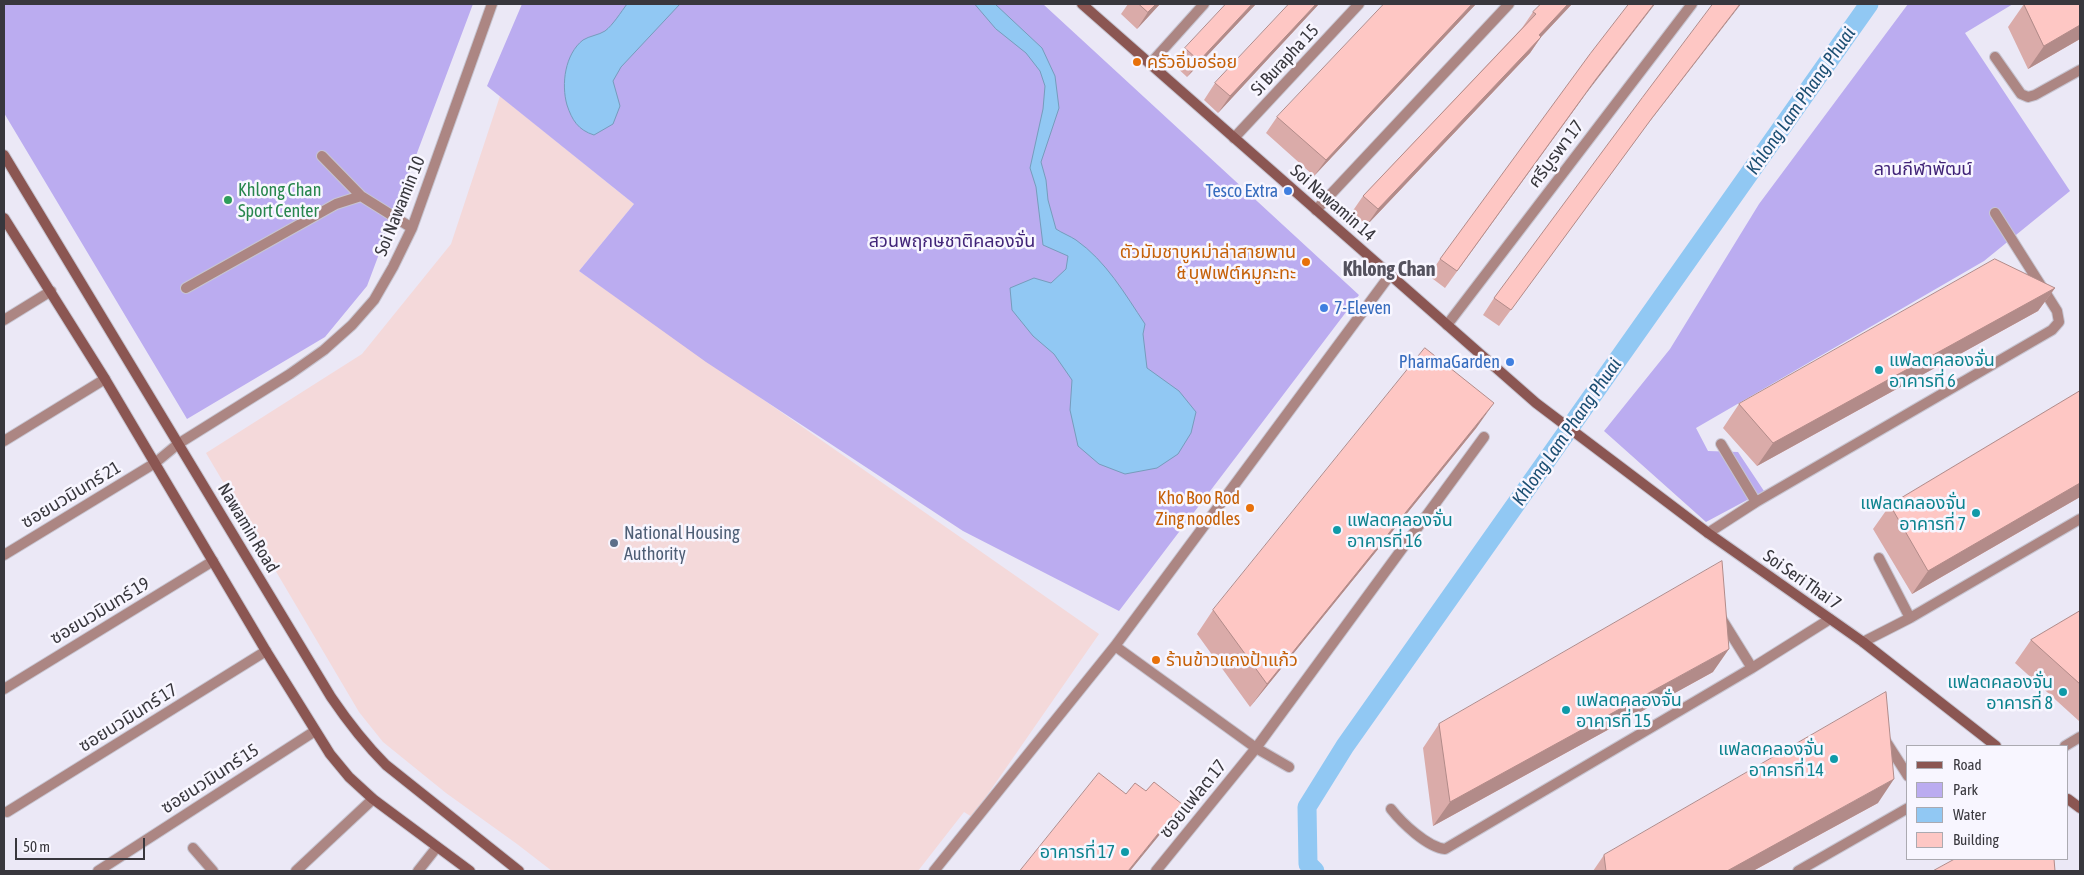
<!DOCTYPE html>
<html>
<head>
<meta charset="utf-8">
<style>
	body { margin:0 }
	#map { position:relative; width:2084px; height:875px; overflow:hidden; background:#ebe8f6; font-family:"Asap Condensed",sans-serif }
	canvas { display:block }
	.frame { position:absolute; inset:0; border:5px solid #38373d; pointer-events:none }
	.legend { position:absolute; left:1906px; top:745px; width:162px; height:115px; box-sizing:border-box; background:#f8f6ff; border:1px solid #abaab1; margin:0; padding:6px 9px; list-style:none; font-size:15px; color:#38373d }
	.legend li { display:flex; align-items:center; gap:10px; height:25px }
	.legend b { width:25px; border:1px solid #abaab1 }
	.scale { position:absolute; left:15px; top:838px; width:130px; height:22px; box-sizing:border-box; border:2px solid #38373d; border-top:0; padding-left:6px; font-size:15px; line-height:18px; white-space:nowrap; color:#38373d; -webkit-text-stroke:4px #f8f6ff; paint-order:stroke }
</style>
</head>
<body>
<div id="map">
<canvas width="2084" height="875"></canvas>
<div class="frame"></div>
<ul class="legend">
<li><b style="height:6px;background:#8b5652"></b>Road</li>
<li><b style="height:14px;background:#bbacf0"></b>Park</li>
<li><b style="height:14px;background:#91c8f3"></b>Water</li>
<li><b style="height:14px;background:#fec7c4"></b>Building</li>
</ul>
<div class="scale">50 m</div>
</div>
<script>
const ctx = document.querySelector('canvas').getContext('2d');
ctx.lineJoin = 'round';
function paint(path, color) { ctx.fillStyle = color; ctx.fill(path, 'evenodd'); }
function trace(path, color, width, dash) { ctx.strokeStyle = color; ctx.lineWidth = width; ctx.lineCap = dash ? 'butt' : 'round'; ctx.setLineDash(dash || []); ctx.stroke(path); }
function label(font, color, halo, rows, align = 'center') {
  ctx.font = font + ' "Asap Condensed","Noto Sans Thai",sans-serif'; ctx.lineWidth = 5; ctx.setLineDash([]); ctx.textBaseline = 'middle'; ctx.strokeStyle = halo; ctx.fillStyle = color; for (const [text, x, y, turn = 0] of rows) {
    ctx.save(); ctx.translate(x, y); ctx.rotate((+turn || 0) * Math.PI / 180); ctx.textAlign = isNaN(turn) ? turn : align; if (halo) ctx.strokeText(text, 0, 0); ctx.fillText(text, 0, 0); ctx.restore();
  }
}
paint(new Path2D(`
	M500,96L634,204L579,271L1099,634L972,817L964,812L918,871H552L517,844L446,793L383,742L359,712L206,453L362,354L451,244Z`), '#f4d9da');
paint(new Path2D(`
	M4,4H473L367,286L325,337L187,419L4,113Z
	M522,4H1043L1359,295L1119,611L963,531L706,362L579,271L634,204L487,86Z
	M1908,4H2013L1965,33L2070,191L1984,261L1696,428L1708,451L1738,452L1764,491L1706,522L1604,431L1670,349L1759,204Z`), '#bbacf0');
const water = new Path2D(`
	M627,4H680L621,67L613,81L620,106L613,124L594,135C578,130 572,120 567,105C561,84 565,54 583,40C589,36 599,35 605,31C613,25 621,12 627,4Z
	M975,4H995L1042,48L1055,76L1059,108L1041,162L1046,180L1048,200L1056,229C1062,233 1070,236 1076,240C1106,261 1125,294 1145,324L1143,334L1147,368L1179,391L1196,412L1191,433L1178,454L1157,468L1125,474L1099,464L1078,446L1070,410L1072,380L1054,354L1033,336L1012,310L1010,288L1034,278L1051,283L1066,269L1068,256L1043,245L1036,187L1030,168L1043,109L1045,86L1040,71L1026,53L996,29Z`);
paint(water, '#91c8f3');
trace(water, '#769cbc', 1);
trace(new Path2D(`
	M1315,871L1308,864L1307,807L1345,746L1869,4`), '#91c8f3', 19);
const street = new Path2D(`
	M1995,57L2021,94L2028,97L2035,95L2080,70
	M1150,64L1204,4
	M1234,138L1359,4
	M322,156L361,196
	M1316,210L1509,4
	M186,288L336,204L361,196L412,228
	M4,320L51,291
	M1447,325L1692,4
	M4,441L105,379
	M1721,444L1756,502
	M1708,533L1756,502L2052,330L2059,322L2057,311L1995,213
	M4,555L155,463L178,444L290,374L324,350L352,325L374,300L393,267L412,228L492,4
	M1879,558L1910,618
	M1721,618L1752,668
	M1863,642L1910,618L2080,519
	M1115,646L1256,748L1289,767
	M4,689L213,561
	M1885,740L1908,776
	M2065,746L2080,737
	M1391,809C1402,823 1427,847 1445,849L1752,668L1830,619
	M7,812L266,651
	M193,848L213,871
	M98,871L315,731
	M296,871L373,799
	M418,871L437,847
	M934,871L1115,646L1390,275
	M1156,871L1256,748L1484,437
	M1798,871L1908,808`);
const secondary = new Path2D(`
	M1082,4L1536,403L1708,533L1863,642L1996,746
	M4,155L331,697C348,722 365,744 386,765L519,871
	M4,218L105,379L266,651L330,754L349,777L373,799L470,871
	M2068,799L2080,808`);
trace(street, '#c7c5d1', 12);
trace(secondary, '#c7c5d1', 12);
trace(street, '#ac8683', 10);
trace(secondary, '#8b5652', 10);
paint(new Path2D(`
	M1128,4H1160L1137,29L1121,14Z
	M1256,4L1187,77L1173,64L1185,48Z
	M1319,4L1218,113L1204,100L1215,83Z
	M1476,4L1314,176L1266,133L1277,117Z
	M1541,4H1572L1541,37L1530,53L1366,226L1352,212L1363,196L1522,28L1533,12Z
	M2024,4H2080V39L2028,69L2008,27Z
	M1585,95L1445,288L1429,276L1440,259Z
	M1640,134L1499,326L1483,315L1494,298Z
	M2055,288L2038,311L1757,466L1723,428L1739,404Z
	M2080,391V497L1912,594L1873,529L1890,505Z
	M1477,427L1250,707L1197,634L1213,610Z
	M2080,611V720L2079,721L2015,663L2031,640Z
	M1713,672L1433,826L1423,748L1439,724Z
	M1878,803L1753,871H1593L1604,855Z`), '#daaba9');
paint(new Path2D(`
	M1156,4H1160L1137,29L1148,12Z
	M1252,4H1256L1187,77L1199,61Z
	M1316,4H1319L1218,113L1230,96Z
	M1472,4H1476L1314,176L1326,160Z
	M1568,4H1572L1528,51L1539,35Z
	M1654,4H1655L1585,95L1445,288L1596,79Z
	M1740,4H1741L1640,134L1499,326L1652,118Z
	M2080,25V39L2028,69L2044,46Z
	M1541,37L1530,53L1366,226L1378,209Z
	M2055,288L2038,311L1757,466L1773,443Z
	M1494,403L1477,427L1250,707L1267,684Z
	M2080,483V497L1912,594L1928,571Z
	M1729,649L1713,672L1433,826L1450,802Z
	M1894,779L1878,803L1753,871H1727Z
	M1182,804L1166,827L1130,871H1128Z`), '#b28b89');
const building = new Path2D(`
	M1139,4H1156L1148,12Z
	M1226,4H1252L1199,61L1185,48Z
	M1289,4H1316L1230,96L1215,83Z
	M1384,4H1472L1326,160L1277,117Z
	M1541,4H1568L1539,35L1541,37L1378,209L1363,196L1536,14L1533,12Z
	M1629,4H1654L1596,79L1457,271L1440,259L1590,54Z
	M1713,4H1740L1652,118L1511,310L1494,298L1642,98Z
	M2024,4H2080V25L2044,46Z
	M1995,259L2055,288L1773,443L1739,404Z
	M1425,348L1494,403L1267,684L1213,610Z
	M2080,391V483L1928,571L1890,505Z
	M1722,561L1729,649L1450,802L1439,724Z
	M2080,611V684L2031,640Z
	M1886,692L1894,779L1727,871H1606L1604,855Z
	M1099,773L1126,794L1135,783L1146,791L1154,782L1182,804L1128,871H1020Z
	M1955,859H2054L2055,871H1933Z`);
paint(building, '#fec7c4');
trace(building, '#b28b89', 1);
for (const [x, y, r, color] of [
	[1137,62,5,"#e8710a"],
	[1288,191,5,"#3f7fe0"],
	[228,200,5,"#2e9e5b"],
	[1306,262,5,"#e8710a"],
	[1324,308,5,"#3f7fe0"],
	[1510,362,5,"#3f7fe0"],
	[1879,370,5,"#0f9aa8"],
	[1250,508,5,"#e8710a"],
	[1976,513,5,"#0f9aa8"],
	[1337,530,5,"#0f9aa8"],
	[614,543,5,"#5c6f8a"],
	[1156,660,5,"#e8710a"],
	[2063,692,5,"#0f9aa8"],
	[1566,710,5,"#0f9aa8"],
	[1834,759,5,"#0f9aa8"],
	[1125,852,5,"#0f9aa8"]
]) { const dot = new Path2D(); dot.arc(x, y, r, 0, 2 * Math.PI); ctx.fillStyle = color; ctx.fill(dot); trace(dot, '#f8f6ff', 2); }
label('18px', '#38373d', '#f8f6ff', [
	["Si Burapha 15",1285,60,-47],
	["ศรีบูรพา 17",1556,154,-53],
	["Soi Nawamin 14",1333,203,41],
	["Soi Nawamin 10",400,206,-68],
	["ซอยนวมินทร์ 21",71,495,-31],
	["Nawamin Road",248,528,59],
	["Soi Seri Thai 7",1802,580,35],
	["ซอยนวมินทร์ 19",100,611,-31],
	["ซอยนวมินทร์ 17",128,718,-32],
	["ซอยนวมินทร์ 15",210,779,-33],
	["ซอยแฟลต 17",1193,799,-51]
]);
label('18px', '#c56008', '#f8f6ff', [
	["ครัวอิ่มอร่อย",1147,62],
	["ตัวมัมชาบูหม่าล่าสายพาน",1296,252,"right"],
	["& บุฟเฟต์หมูกะทะ",1296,273,"right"],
	["Kho Boo Rod",1240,498,"right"],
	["Zing noodles",1240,519,"right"],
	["ร้านข้าวแกงป้าแก้ว",1166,660]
], 'left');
label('18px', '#412478', '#f8f6ff', [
	["ลานกีฬาพัฒน์",1923,169],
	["สวนพฤกษชาติคลองจั่น",952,241]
]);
label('18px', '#27864d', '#f8f6ff', [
	["Khlong Chan",238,190],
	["Sport Center",238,211]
], 'left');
label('18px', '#366cbe', '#f8f6ff', [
	["Tesco Extra",1278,191],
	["7-Eleven",1334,308,"left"],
	["PharmaGarden",1500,362]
], 'right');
label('18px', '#0d838f', '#f8f6ff', [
	["แฟลตคลองจั่น",1889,360,"left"],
	["อาคารที่ 6",1889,381,"left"],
	["แฟลตคลองจั่น",1966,503],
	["อาคารที่ 7",1966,524],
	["แฟลตคลองจั่น",1347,520,"left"],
	["อาคารที่ 16",1347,541,"left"],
	["แฟลตคลองจั่น",2053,682],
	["อาคารที่ 8",2053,703],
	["แฟลตคลองจั่น",1576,700,"left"],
	["อาคารที่ 15",1576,721,"left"],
	["แฟลตคลองจั่น",1824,749],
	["อาคารที่ 14",1824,770],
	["อาคารที่ 17",1115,852]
], 'right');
label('18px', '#4e5e75', '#f8f6ff', [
	["National Housing",624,533],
	["Authority",624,554]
], 'left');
label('italic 19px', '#1c4f73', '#f8f6ff', [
	["Khlong Lam Phang Phuai",1801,101,-55],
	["Khlong Lam Phang Phuai",1567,432,-55]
]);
label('bold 20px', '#54525e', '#f8f6ff', [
	["Khlong Chan",1389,270]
]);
</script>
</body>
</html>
